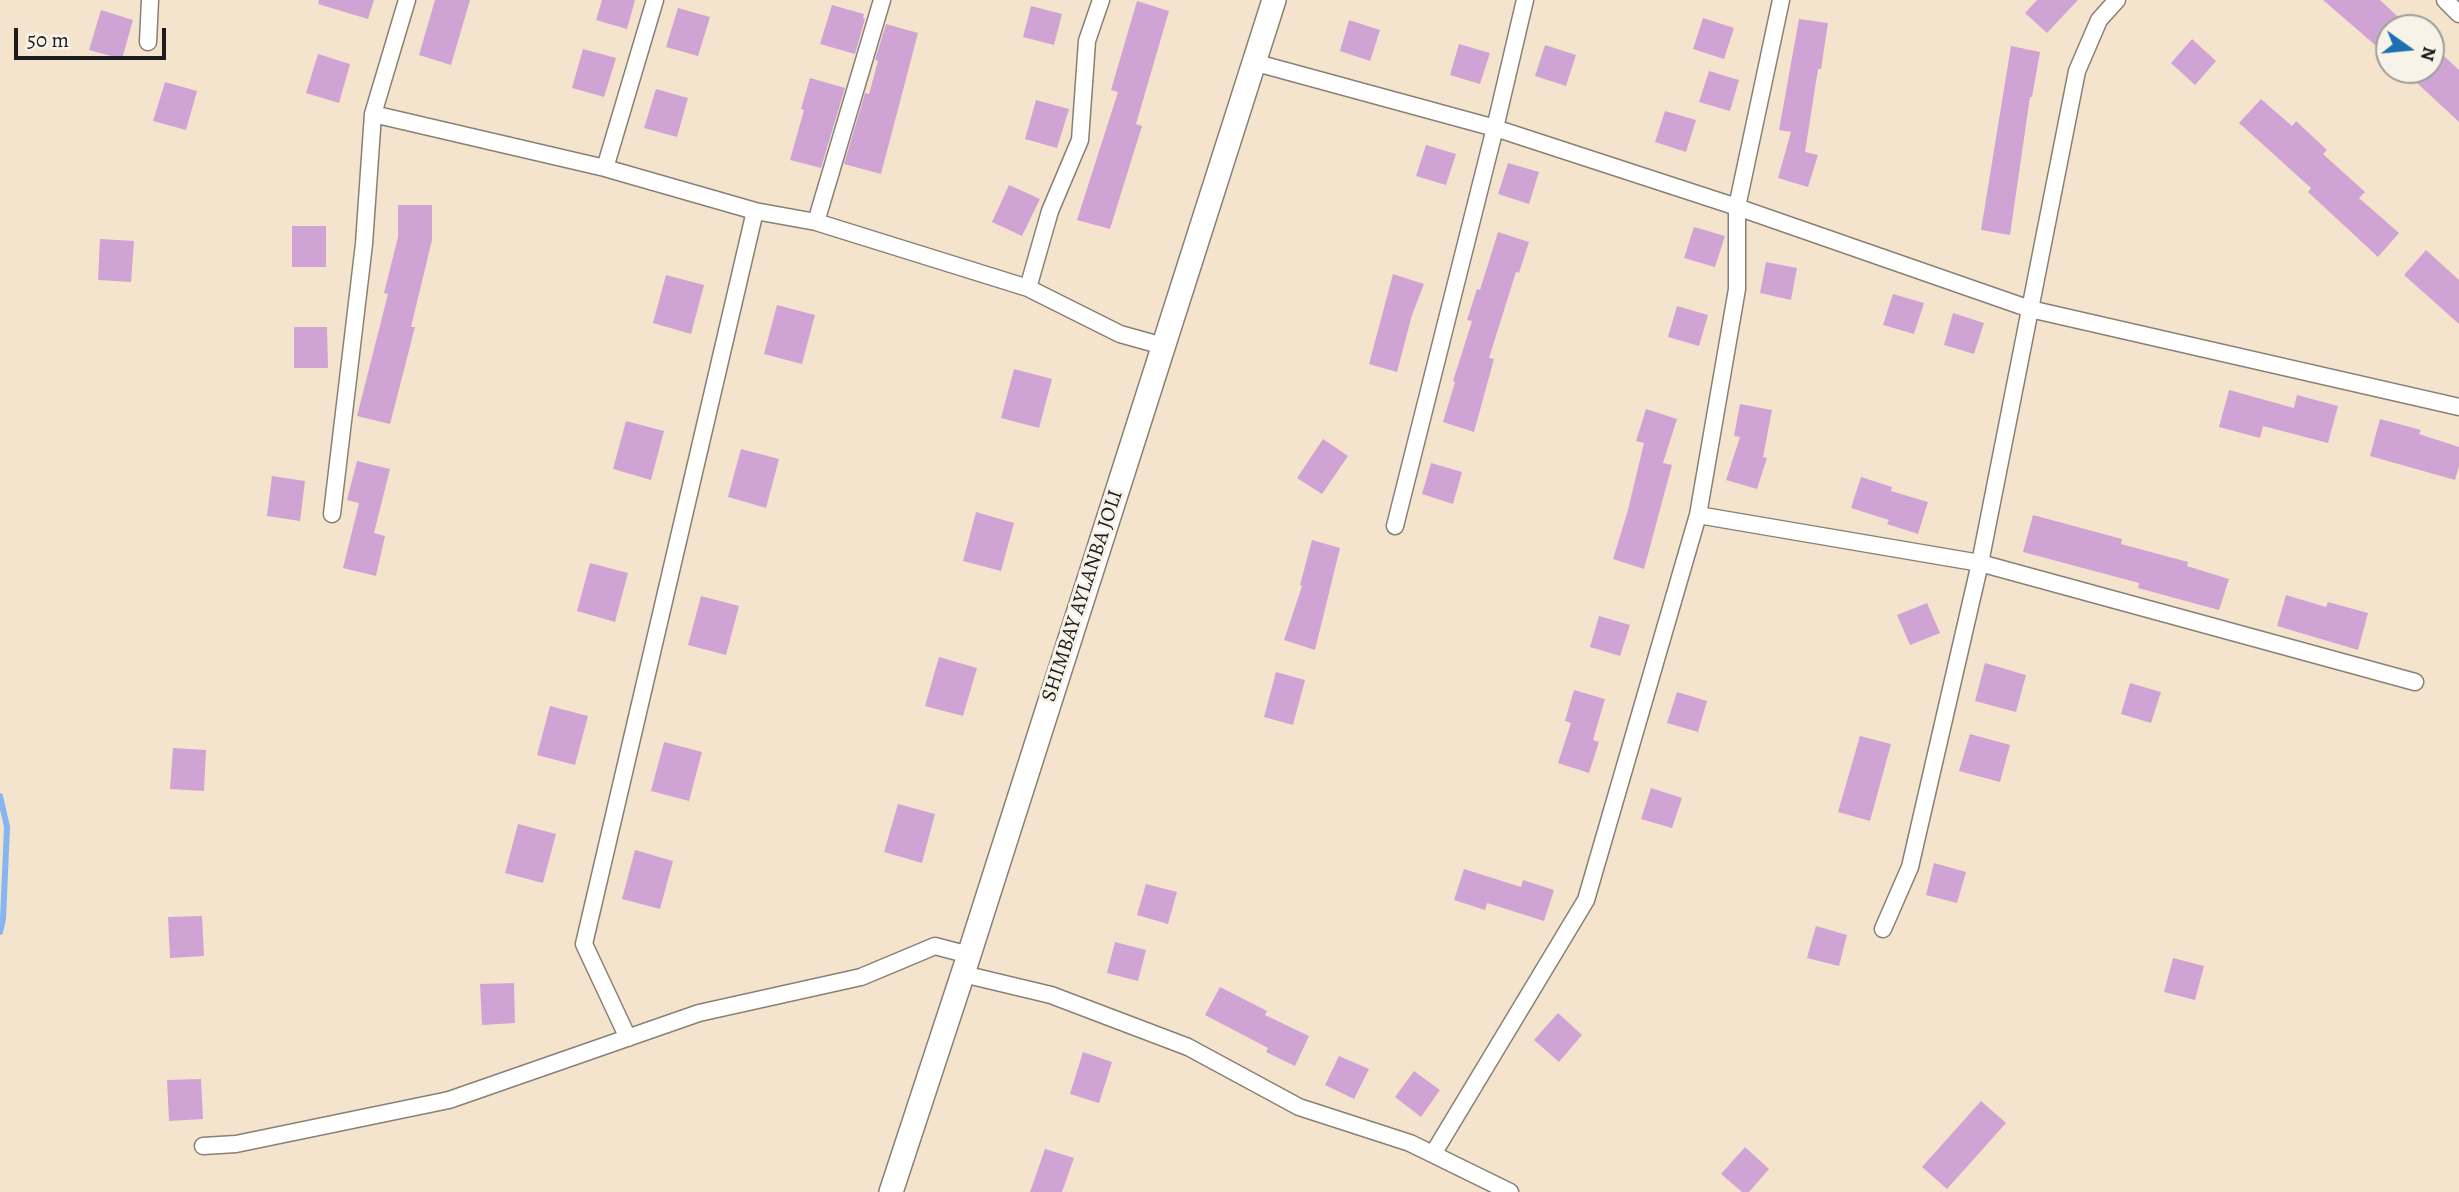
<!DOCTYPE html>
<html>
<head>
<meta charset="utf-8">
<style>
	body { margin:0 }
	#map { position:relative; width:2459px; height:1192px; overflow:hidden; background:#f5e4cd; font-family:Alegreya,serif }
	canvas { display:block }
	.north { position:absolute; left:2375px; top:14px; width:70px; height:70px; box-sizing:border-box; background:#f7f3e8; border:2px solid #9f9d96; border-radius:50%; rotate:105deg; font-size:19px; font-weight:700; line-height:28px; text-align:center; color:#1c1c1c }
	.north::after { content:''; display:block; margin:auto; width:24px; height:32px; background:#1f6fb2; clip-path:polygon(50% 0,100% 100%,50% 72%,0 100%) }
	.scale { position:absolute; left:14px; top:28px; width:152px; height:32px; box-sizing:border-box; border:4px solid #1c1c1c; border-top:0; padding-left:9px; font-size:21px; line-height:24px; white-space:nowrap; color:#1c1c1c; -webkit-text-stroke:5px #f7f3e8; paint-order:stroke }
</style>
</head>
<body>
<div id="map">
<canvas width="2459" height="1192"></canvas>
<div class="north">N</div>
<div class="scale">50 m</div>
</div>
<script>
const ctx = document.querySelector('canvas').getContext('2d');
ctx.lineJoin = 'round';
function trace(path, color, width, dash) { ctx.strokeStyle = color; ctx.lineWidth = width; ctx.lineCap = dash ? 'butt' : 'round'; ctx.setLineDash(dash || []); ctx.stroke(path); }
function paint(path, color) { ctx.fillStyle = color; ctx.fill(path, 'evenodd'); }
function label(font, color, halo, rows, align = 'center') {
  ctx.font = font + ' Alegreya,serif'; ctx.lineWidth = 6; ctx.setLineDash([]); ctx.textBaseline = 'middle'; ctx.strokeStyle = halo; ctx.fillStyle = color; for (const [text, x, y, turn = 0] of rows) {
    ctx.save(); ctx.translate(x, y); ctx.rotate((+turn || 0) * Math.PI / 180); ctx.textAlign = isNaN(turn) ? turn : align; if (halo) ctx.strokeText(text, 0, 0); ctx.fillText(text, 0, 0); ctx.restore();
  }
}
trace(new Path2D(`
	M0,796L7,827L3,919L0,932`), '#86b5f1', 6);
paint(new Path2D(`
	M319,0H374L368,19L318,4Z
	M435,0H470L451,65L419,55Z
	M602,0H635L627,29L596,20Z
	M2037,0H2078L2047,33L2025,13Z
	M2323,0H2380L2410,28H2389V57Z
	M1137,1L1169,11L1136,124L1142,126L1110,229L1077,220L1118,92L1111,90Z
	M832,5L864,14L863,18L865,19L855,54L820,44Z
	M1031,6L1062,14L1054,45L1023,37Z
	M678,8L710,17L698,56L666,47Z
	M101,10L133,20L122,59L89,50Z
	M1703,18L1734,28L1724,59L1693,49Z
	M1799,19L1828,23L1821,69H1818L1805,152L1818,155L1808,187L1778,178L1791,132L1779,130Z
	M1349,20L1380,30L1370,61L1340,51Z
	M886,24L918,33L881,174L844,164L865,93L869,94L878,61L875,60Z
	M2192,39L2216,61L2195,85L2171,63Z
	M1459,44L1490,53L1480,84L1450,75Z
	M2431,44L2459,70V122L2403,70H2431Z
	M1545,45L1576,55L1566,86L1535,76Z
	M2011,46L2040,52L2032,97H2030L2010,235L1981,230Z
	M583,49L616,58L604,97L572,88Z
	M318,54L350,64L339,103L306,93Z
	M1709,71L1739,80L1730,111L1699,102Z
	M810,78L845,88L821,168L790,160L804,110L801,109Z
	M165,82L197,91L186,130L153,121Z
	M656,89L688,98L677,137L644,128Z
	M2261,99L2292,126L2296,121L2327,150L2323,154L2365,192L2359,198L2399,233L2378,257L2308,192L2311,188L2239,123Z
	M1036,100L1069,109L1057,148L1025,139Z
	M1665,111L1696,120L1686,152L1655,142Z
	M1426,145L1456,154L1446,185L1416,176Z
	M1508,163L1539,172L1529,204L1498,194Z
	M1009,185L1040,199L1022,236L992,222Z
	M398,205H432V240L411,327H415L390,424L357,416L388,294L384,293L398,237Z
	M292,226H326V267H292Z
	M1694,227L1725,236L1715,267L1684,258Z
	M1498,232L1529,242L1519,273L1516,272L1489,358L1494,359L1474,432L1443,422L1455,382L1453,381L1472,321L1467,320L1477,289L1480,290Z
	M100,239L134,241L131,282L98,280Z
	M2426,250L2459,280V324L2404,275Z
	M1766,262L1797,268L1791,300L1760,293Z
	M1393,274L1424,284L1412,315L1397,372L1369,364Z
	M666,275L704,285L691,334L653,323Z
	M1893,294L1924,303L1914,334L1883,325Z
	M777,305L815,315L802,364L764,354Z
	M1677,306L1708,315L1699,346L1668,337Z
	M1953,313L1984,323L1974,354L1944,345Z
	M294,327H327L328,368H294Z
	M1014,369L1052,379L1039,428L1001,418Z
	M2229,390L2294,408L2297,395L2338,406L2328,443L2263,426L2260,438L2219,427Z
	M1740,404L1772,410L1763,457L1767,458L1757,489L1726,480L1740,437L1734,436Z
	M1646,409L1677,419L1663,463L1672,465L1644,569L1613,559L1628,510L1644,443L1636,441Z
	M2380,419L2421,430L2419,434L2459,447V466L2455,480L2370,456Z
	M626,421L664,431L651,480L613,469Z
	M1323,439L1348,456L1322,494L1297,478Z
	M741,449L779,459L766,508L728,497Z
	M357,461L390,469L374,533L385,536L376,576L343,568L359,503L347,500Z
	M1431,463L1462,472L1453,504L1422,494Z
	M272,476L305,481L300,521L267,516Z
	M1861,477L1892,487L1891,491L1928,502L1918,534L1887,524L1889,520L1851,508Z
	M976,512L1014,523L1001,571L963,561Z
	M2033,515L2122,539L2121,544L2188,562L2187,566L2229,579L2219,610L2138,588L2139,583L2023,552Z
	M1312,540L1340,548L1315,650L1284,640L1302,586L1300,585Z
	M590,563L628,573L615,622L577,611Z
	M2286,595L2326,607L2328,602L2368,613L2358,650L2277,626Z
	M701,596L739,606L726,655L688,645Z
	M1927,603L1940,633L1910,645L1897,615Z
	M1599,616L1630,625L1620,656L1590,647Z
	M939,657L977,668L963,716L925,706Z
	M1985,663L2026,675L2016,712L1975,701Z
	M1276,672L1305,680L1293,725L1264,717Z
	M2130,683L2161,692L2151,723L2121,714Z
	M1574,690L1605,699L1593,740L1599,742L1589,773L1558,763L1571,723L1565,721Z
	M1677,692L1707,701L1698,732L1667,723Z
	M550,706L588,716L575,765L537,755Z
	M1970,734L2010,745L2000,782L1959,771Z
	M1860,736L1891,744L1870,821L1838,812Z
	M664,742L702,752L689,801L651,791Z
	M173,748L206,750L204,791L170,789Z
	M1651,788L1682,798L1672,828L1641,819Z
	M898,804L935,814L922,863L884,852Z
	M518,824L556,834L543,883L505,873Z
	M635,850L673,861L660,909L622,899Z
	M1934,863L1966,872L1957,903L1926,895Z
	M1464,869L1521,887L1523,880L1554,890L1544,921L1487,903L1485,910L1454,900Z
	M1146,884L1177,892L1168,924L1137,915Z
	M202,916L204,956L170,958L168,917Z
	M1816,926L1847,935L1839,966L1807,958Z
	M1115,942L1146,950L1138,981L1107,973Z
	M2173,958L2204,966L2195,1000L2164,992Z
	M514,983L515,1023L482,1025L480,984Z
	M1220,987L1267,1011L1265,1015L1309,1036L1295,1066L1266,1052L1268,1048L1205,1015Z
	M1558,1013L1582,1035L1559,1062L1534,1040Z
	M1083,1052L1112,1062L1099,1103L1070,1094Z
	M1339,1056L1369,1069L1354,1099L1325,1085Z
	M1414,1071L1440,1090L1421,1117L1395,1097Z
	M201,1079L203,1119L169,1121L167,1080Z
	M1981,1101L2006,1123L1947,1189L1922,1167Z
	M1745,1147L1769,1169L1749,1192H1742L1721,1174Z
	M1045,1149L1074,1158L1062,1192H1030Z`), '#cfa4d4');
const minor = new Path2D(`
	M2445,0L2459,14
	M148,42L150,0
	M1253,62L1495,128L1737,207L2030,309L2459,407
	M373,114L605,168L755,211L816,222L1028,288L1120,334L1163,346
	M605,168L655,0
	M816,222L882,0
	M1028,288L1050,211L1080,140L1087,41L1101,0
	M332,514L364,244L373,114L407,0
	M1698,515L1980,563L2415,682
	M1395,526L1495,128L1525,0
	M1883,929L1910,867L1980,563L2077,71L2099,20L2117,0
	M963,974L1051,995L1188,1047L1299,1107L1410,1143L1510,1192
	M628,1038L584,944L755,211
	M203,1146L236,1144L449,1100L699,1013L861,977L935,946L969,955
	M1433,1154L1586,900L1698,515L1737,289V207L1781,0`);
const secondary = new Path2D(`
	M891,1192L969,955L1274,0`);
trace(minor, '#888074', 19);
trace(secondary, '#888074', 26);
trace(minor, '#fff', 16);
trace(secondary, '#fff', 23);
label('21px', '#1c1c1c', '#f7f3e8', [
	["SHIMBAY AYLANBA JOLI",1083,596,-72]
]);
</script>
</body>
</html>
